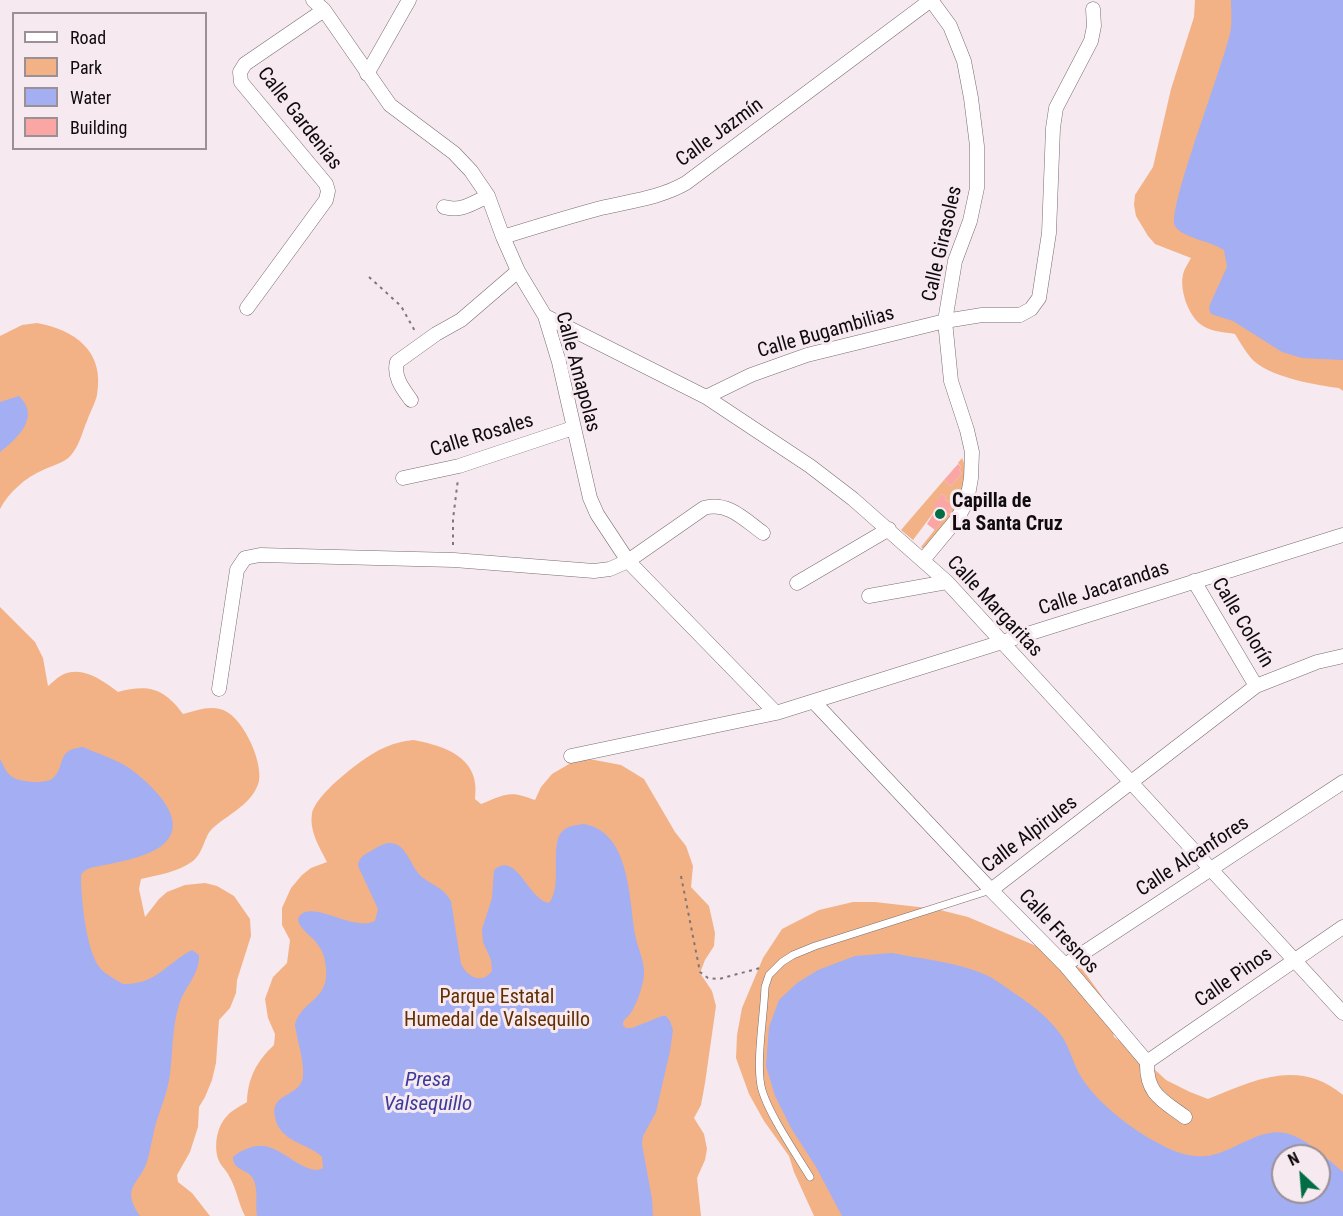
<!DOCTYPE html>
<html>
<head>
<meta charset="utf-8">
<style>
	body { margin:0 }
	#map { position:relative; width:1343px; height:1216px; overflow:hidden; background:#f6e9ef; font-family:"Roboto Condensed",sans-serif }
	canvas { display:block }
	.legend { position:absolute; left:12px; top:12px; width:195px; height:138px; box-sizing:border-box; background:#f6e9ef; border:2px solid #9a9095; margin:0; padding:8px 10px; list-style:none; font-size:18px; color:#0f0b0d }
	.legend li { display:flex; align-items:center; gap:12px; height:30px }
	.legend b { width:30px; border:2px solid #9a9095 }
	.north { position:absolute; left:1271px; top:1144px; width:60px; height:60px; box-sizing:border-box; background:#f6e9ef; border:2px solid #9a9095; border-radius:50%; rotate:334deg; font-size:16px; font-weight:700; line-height:24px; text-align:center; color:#0f0b0d }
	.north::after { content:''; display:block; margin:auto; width:21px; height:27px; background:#006d45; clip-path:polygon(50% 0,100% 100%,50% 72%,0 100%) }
</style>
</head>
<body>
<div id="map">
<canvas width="1343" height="1216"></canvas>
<ul class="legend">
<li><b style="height:8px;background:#fff"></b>Road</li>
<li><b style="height:16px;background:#f3b285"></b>Park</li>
<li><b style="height:16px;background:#a3aef3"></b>Water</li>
<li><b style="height:16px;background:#f9a6a5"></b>Building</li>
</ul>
<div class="north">N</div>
</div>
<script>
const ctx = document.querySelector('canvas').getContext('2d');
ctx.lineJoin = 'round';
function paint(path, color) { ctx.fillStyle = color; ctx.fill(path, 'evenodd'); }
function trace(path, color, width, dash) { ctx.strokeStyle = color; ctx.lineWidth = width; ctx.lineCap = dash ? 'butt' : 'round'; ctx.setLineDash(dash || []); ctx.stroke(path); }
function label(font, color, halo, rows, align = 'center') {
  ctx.font = font + ' "Roboto Condensed",sans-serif'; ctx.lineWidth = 6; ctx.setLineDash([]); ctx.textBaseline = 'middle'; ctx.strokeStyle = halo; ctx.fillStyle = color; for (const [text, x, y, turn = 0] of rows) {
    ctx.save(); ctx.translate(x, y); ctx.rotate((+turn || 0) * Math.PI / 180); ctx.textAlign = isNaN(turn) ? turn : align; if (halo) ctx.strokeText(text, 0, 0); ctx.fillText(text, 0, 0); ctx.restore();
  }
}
paint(new Path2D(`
	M1195,0H1343V391L1339,388C1316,385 1267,377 1251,358C1245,351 1240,342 1235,334C1224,332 1213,332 1203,326C1188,317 1178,287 1184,271C1186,266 1189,262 1191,258L1155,244L1148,236L1136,216L1134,205L1135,195L1153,167L1171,89L1194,17Z
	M37,323C75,330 105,351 97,395C95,404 90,412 87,421C83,430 80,443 74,451C67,463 55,464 43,470C25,478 9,492 0,509V336L22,325Z
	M962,458L970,477L955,521L928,553L921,547L948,513L951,515L953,512L949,509L952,505L945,499L946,497L942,494L934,505L937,508L913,540L901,530L944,480L951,486L962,473L959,470L961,467L958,463Z
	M0,607L35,642L43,658L48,686C53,682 59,676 64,674C84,666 103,681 118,692C148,684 164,688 183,714C196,711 207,706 220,709C241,713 263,760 259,781C253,805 227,814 211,830C205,836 203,853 193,861C178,872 158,875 141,879L139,889L145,917L159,899L167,892L185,885L205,883L217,886L234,896L250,919L251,936L237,980L236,993L230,1008L219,1020L216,1063L212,1080L205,1097L199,1107L198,1127L190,1152L177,1175L178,1182L192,1193L210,1216H0Z
	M413,740C446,746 481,758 475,799L481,804C506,794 509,790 535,800L541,787L552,774L576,760L589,759L621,765L644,779L675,832L686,846L693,866L691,887L709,906L715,933L714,946L705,960L700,973L712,991L716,1006L705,1083L701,1105L694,1118L704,1134L707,1149L705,1160L697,1178L701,1216H245C238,1203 237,1189 229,1176C227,1171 221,1166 219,1161C213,1147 217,1126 227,1116C232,1110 241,1106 247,1102C248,1078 256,1062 274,1045L275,1034L268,1018L265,999L273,977L287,963L290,940L282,925V908L291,888L302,875L311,868L327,862C320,848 309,831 312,814C315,794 367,754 386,747C395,743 403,741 413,740Z
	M853,902H875L936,909L968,917L1062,957L1083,970L1106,1002L1114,1037L1139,1055L1166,1080L1190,1092L1208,1099C1254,1080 1299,1058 1343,1095V1216H814L794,1172L789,1156L764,1121L749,1094L736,1058L737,1035L742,1008L763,958L782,929L819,910ZM1283,1156H1319V1192H1283Z`), '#f3b285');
paint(new Path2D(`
	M1231,0H1343V360L1302,358L1282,352L1233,321L1211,314L1209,308L1211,302L1227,267L1224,250C1211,241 1182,238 1175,226C1166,210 1227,57 1231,28C1232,19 1231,9 1231,0Z
	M19,396C41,417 17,439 0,452V402Z
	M83,747C98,754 116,759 129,768C150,783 195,823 160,847C140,860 112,863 90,868L84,871L81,875C81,898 86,951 100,968C106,975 115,979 123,984C156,985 167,963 192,950L199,955C200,975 184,987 179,1005C172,1027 173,1051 170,1074C168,1091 161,1107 156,1123C153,1134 151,1147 148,1158C142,1184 119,1185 140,1216H0V759C4,766 6,774 14,778C22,782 44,784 52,779C67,767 54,750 83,747Z
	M584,824C630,832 629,898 635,934C637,947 645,961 644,975C643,986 637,1004 630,1014C626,1019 623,1019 623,1025L626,1028H632L662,1016H666L670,1021L673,1030L670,1051L656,1112L643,1136L642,1144L652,1199L653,1216H257C255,1204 259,1187 252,1177C246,1169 233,1170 233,1157C237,1153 243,1150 249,1148C276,1137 293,1169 318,1170L323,1168L322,1157C310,1145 291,1144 280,1129C277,1126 276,1121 275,1117C269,1092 303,1097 303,1075C304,1059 297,1041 295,1025C302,997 335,1002 324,957C323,952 319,946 315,941C310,935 289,921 303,913C319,904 354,931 375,921L378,909L358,866C359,858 362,856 369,852C377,848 386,840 395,844C406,847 411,865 419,874C429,885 442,885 451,901L461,964C468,977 481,985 492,971L491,960L483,942L482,929L492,898L494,870C517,850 527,899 549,903C564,885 547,840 565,829C571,825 578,825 584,824Z
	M892,953C923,959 957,962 986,975C997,980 1009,990 1020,997C1036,1008 1052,1021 1063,1038C1070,1049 1073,1063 1080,1075C1095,1101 1131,1129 1158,1143C1171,1151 1190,1158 1206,1156C1235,1153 1262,1123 1292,1135C1312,1143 1327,1159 1343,1172V1216H842L816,1167L791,1128L775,1096L766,1066L769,1027L779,1000L797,983L818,970L855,956ZM1283,1156H1319V1192H1283Z`), '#a3aef3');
paint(new Path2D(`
	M958,464L961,467L959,470L962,473L951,486L944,480Z
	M942,494L946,497L945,499L952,505L949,509L953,512L951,515L948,513L935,530L927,524L937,508L933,505Z`), '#f9a6a5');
const service = new Path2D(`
	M810,1177C796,1154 766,1110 761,1086C756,1060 764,1015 765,987L769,975L782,962L793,955L815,946L991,890`);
const minor = new Path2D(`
	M313,0L324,10L390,105L454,153L471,171L488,196L503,237L518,271L545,316L559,362L590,498L597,514L628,561L776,713
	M367,74L409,0
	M444,207C461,212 473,203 488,196
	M503,237C535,227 568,217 601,208C630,201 660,198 686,183L931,0
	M247,308L326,200L328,191L326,184L241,82L240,72L245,64L324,10
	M545,316L706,397L810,466L853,499L947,582L1343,1013
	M706,397L751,375L807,355L945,321L982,315H1020L1031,309L1039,298L1049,233L1053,128L1056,108L1091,41L1094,26L1093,9
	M411,400C403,389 393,377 397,362L436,334L461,320L518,271
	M403,478L459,466L573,428
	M923,560L957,519L967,501L971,478L972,452L967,430L951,381L945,321L955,261L970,221L977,188V146L971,98L964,61L950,26L931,0
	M1194,581L1256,686
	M797,583L889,529
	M869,596L947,582
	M219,689L237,570L245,558L260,555L454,560L594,571L610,569L628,561L704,508C728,501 745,520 763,533
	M814,702L991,890L1065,965L1147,1062C1146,1094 1162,1100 1185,1117
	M571,756L776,713L1343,535
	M991,890L1256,686L1317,662L1343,656
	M1065,965L1343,782
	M1147,1062L1343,927`);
trace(service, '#786d72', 8);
trace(minor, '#786d72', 15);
trace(new Path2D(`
	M369,277L401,306L416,333
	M453,545V519L458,479
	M681,876L700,972L708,978L719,979L760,968`), '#7e767a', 2, [3, 4.5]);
trace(service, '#fff', 7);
trace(minor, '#fff', 14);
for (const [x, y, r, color] of [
	[940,514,6,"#006d45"]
]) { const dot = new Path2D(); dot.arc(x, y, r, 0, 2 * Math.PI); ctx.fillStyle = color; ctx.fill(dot); trace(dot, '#f6e9ef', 2); }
label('20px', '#0f0b0d', '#f6e9ef', [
	["Calle Gardenias",299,119,52],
	["Calle Jazmín",720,133,-36],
	["Calle Girasoles",943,244,-77],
	["Calle Bugambilias",826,333,-16],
	["Calle Amapolas",577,372,75],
	["Calle Rosales",482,436,-17],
	["Calle Jacarandas",1104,589,-18],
	["Calle Margaritas",994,607,47],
	["Calle Colorín",1242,623,59],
	["Calle Alpirules",1030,835,-37],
	["Calle Alcanfores",1193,857,-33],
	["Calle Fresnos",1058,932,47],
	["Calle Pinos",1234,978,-35]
]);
label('bold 20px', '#0f0b0d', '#f6e9ef', [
	["Capilla de",952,502],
	["La Santa Cruz",952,525]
], 'left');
label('20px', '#632f00', '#f6e9ef', [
	["Parque Estatal",497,998],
	["Humedal de Valsequillo",497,1021]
]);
label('italic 21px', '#3a3c9c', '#f6e9ef', [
	["Presa",428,1081],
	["Valsequillo",428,1105]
]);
</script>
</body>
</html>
